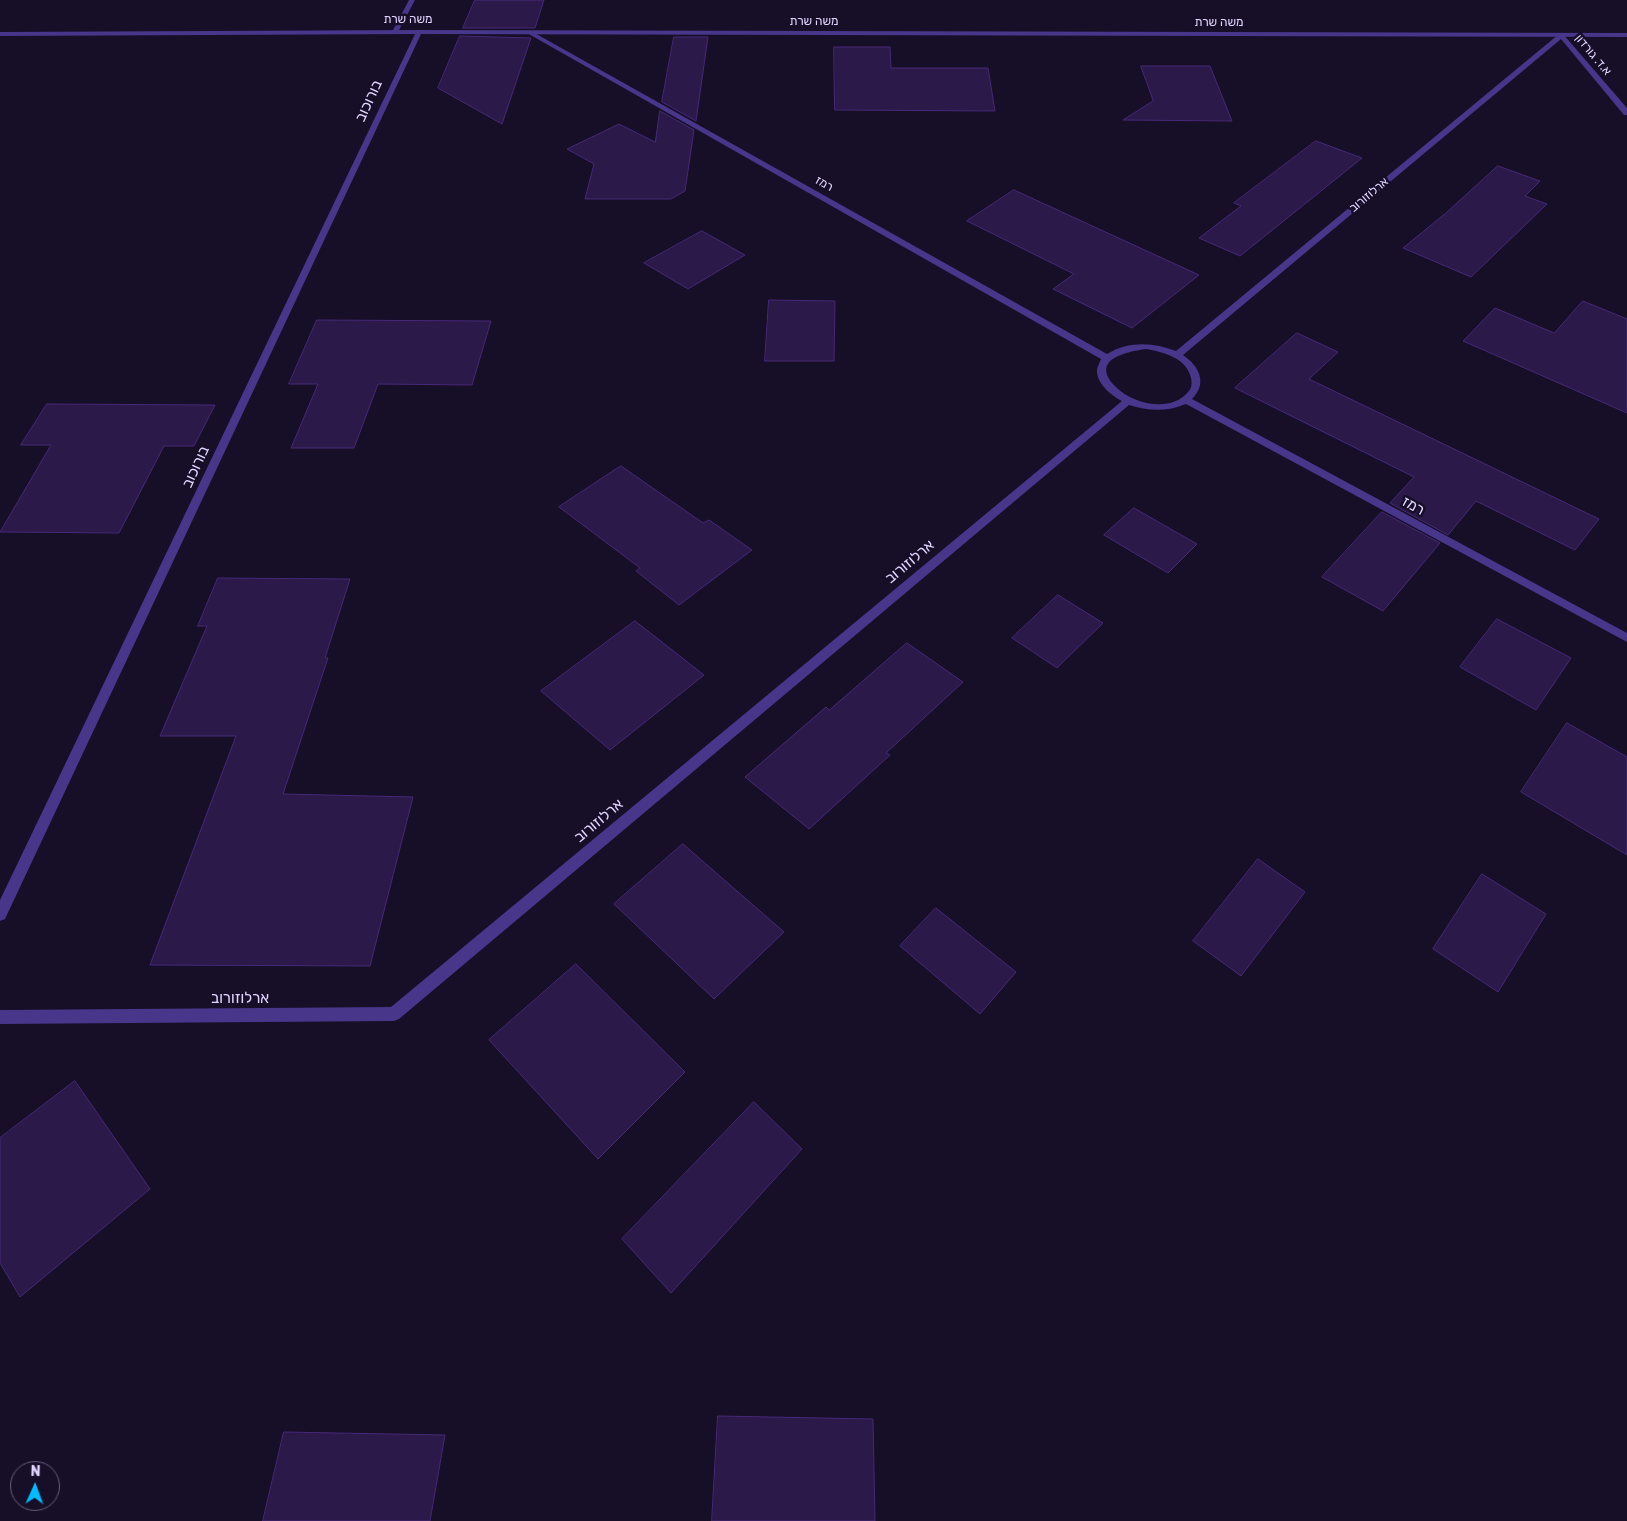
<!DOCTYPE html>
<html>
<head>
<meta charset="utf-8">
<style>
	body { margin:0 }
	#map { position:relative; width:1627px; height:1521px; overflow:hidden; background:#170e28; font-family:Rubik,sans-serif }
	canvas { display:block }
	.north { position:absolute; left:10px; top:1461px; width:50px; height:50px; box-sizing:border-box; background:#170e28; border:1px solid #685e7e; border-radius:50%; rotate:2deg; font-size:14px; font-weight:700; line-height:20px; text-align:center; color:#e1d5ff }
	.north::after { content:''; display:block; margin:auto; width:18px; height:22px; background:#01bbff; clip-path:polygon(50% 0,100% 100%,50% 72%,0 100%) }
</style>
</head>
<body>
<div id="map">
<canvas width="1627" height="1521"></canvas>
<div class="north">N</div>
</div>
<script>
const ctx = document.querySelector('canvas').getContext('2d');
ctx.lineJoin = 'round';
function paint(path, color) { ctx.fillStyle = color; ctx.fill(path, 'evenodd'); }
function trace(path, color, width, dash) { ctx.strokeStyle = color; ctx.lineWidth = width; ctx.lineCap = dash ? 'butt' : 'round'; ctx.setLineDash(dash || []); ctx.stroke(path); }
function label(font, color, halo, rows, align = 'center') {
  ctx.font = font + ' Rubik,Heebo,sans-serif'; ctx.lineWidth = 5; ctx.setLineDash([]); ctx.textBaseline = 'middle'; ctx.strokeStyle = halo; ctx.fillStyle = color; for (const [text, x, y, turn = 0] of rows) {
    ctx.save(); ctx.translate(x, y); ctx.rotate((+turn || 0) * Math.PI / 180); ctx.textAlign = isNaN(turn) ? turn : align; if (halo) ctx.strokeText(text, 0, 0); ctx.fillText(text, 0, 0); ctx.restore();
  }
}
const building = new Path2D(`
	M475,0H544L535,28H463Z
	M460,36L531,38L502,124L438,88Z
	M674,37H708L696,121L662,102Z
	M834,47H890L891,68H988L995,111L835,110Z
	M1141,66H1210L1232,121L1123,120L1153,101Z
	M660,111L694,130L685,191L671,199H585L594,164L567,149L619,124L655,142Z
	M1316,141L1362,158L1240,256L1199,238L1241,206L1234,203Z
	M1498,166L1540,181L1525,196L1547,204L1471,277L1403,248L1446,213Z
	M1014,190L1199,275L1132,328L1053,289L1074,274L967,221Z
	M702,231L745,255L688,289L644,263Z
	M769,300L835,301L834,361H765Z
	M1583,301L1627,319V413L1463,341L1495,308L1554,333Z
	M317,320L491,321L472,385L378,384L354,448H291L318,384H289Z
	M1297,333L1338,352L1309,379L1599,519L1575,550L1476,501L1448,535L1390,503L1414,477L1235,388Z
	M47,404L215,405L194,446H164L119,533L0,532L51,445H21Z
	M621,466L703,523L709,520L752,550L679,605L636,571L640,568L559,507Z
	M1134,508L1197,544L1168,573L1104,535Z
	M1382,512L1440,543L1383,611L1322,577Z
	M218,578L350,579L325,658H328L283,794L413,797L370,966L150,965L236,736H160L207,626H198Z
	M1058,595L1103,623L1057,668L1012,638Z
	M1497,619L1571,658L1536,710L1460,667Z
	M635,621L704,675L610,750L541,691Z
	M907,643L963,682L886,753L890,755L809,829L745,777L826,707L829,710Z
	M1567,723L1627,757V855L1521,792Z
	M683,844L784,932L714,999L614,904Z
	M1258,859L1305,892L1241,976L1193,941Z
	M1482,874L1546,914L1498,992L1433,949Z
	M936,908L1016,972L980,1014L900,946Z
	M576,964L685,1072L598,1159L489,1040Z
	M75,1081L150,1189L20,1297L0,1263V1138Z
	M754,1102L802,1149L671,1293L622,1239Z
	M718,1416L873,1419L875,1521H712Z
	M284,1432L445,1435L430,1521H263Z`);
paint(building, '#2b194a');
trace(building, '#462978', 1);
paint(new Path2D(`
	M409,0H415L398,32L393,33L392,32Z
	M419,30L422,32L5,919L0,921V900L416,32Z
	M527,31H531L1107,354C1128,341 1153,342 1176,351L1559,34H1563L1627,108V115H1624L1561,39L1183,355C1199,366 1208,383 1192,399L1627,633V642L1186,404C1167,412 1148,411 1129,405L399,1019L394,1021L0,1024V1010L391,1007L1122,401C1112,396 1097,384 1097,371C1097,367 1100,362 1101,359L527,33ZM1146,349C1163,352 1187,358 1191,378C1192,383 1192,388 1188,392C1171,413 1132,404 1116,387C1089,360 1125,352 1146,349Z`), '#47368a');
paint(new Path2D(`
	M419,30L1627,33V37L419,34L0,36V32Z`), '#47368a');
label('12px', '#e1d5ff', '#170e28', [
	["משה שרת",408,20],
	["משה שרת",814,22],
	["משה שרת",1219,23],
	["א.ד. גורדון",1593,55,50],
	["רמז",824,184,29],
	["ארלוזורוב",1369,195,-40]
]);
label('15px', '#e1d5ff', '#170e28', [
	["בורוכוב",369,101,-65],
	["בורוכוב",196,467,-65],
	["רמז",1413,506,28],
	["ארלוזורוב",910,562,-40],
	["ארלוזורוב",599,821,-40],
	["ארלוזורוב",240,999]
]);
</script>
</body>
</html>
